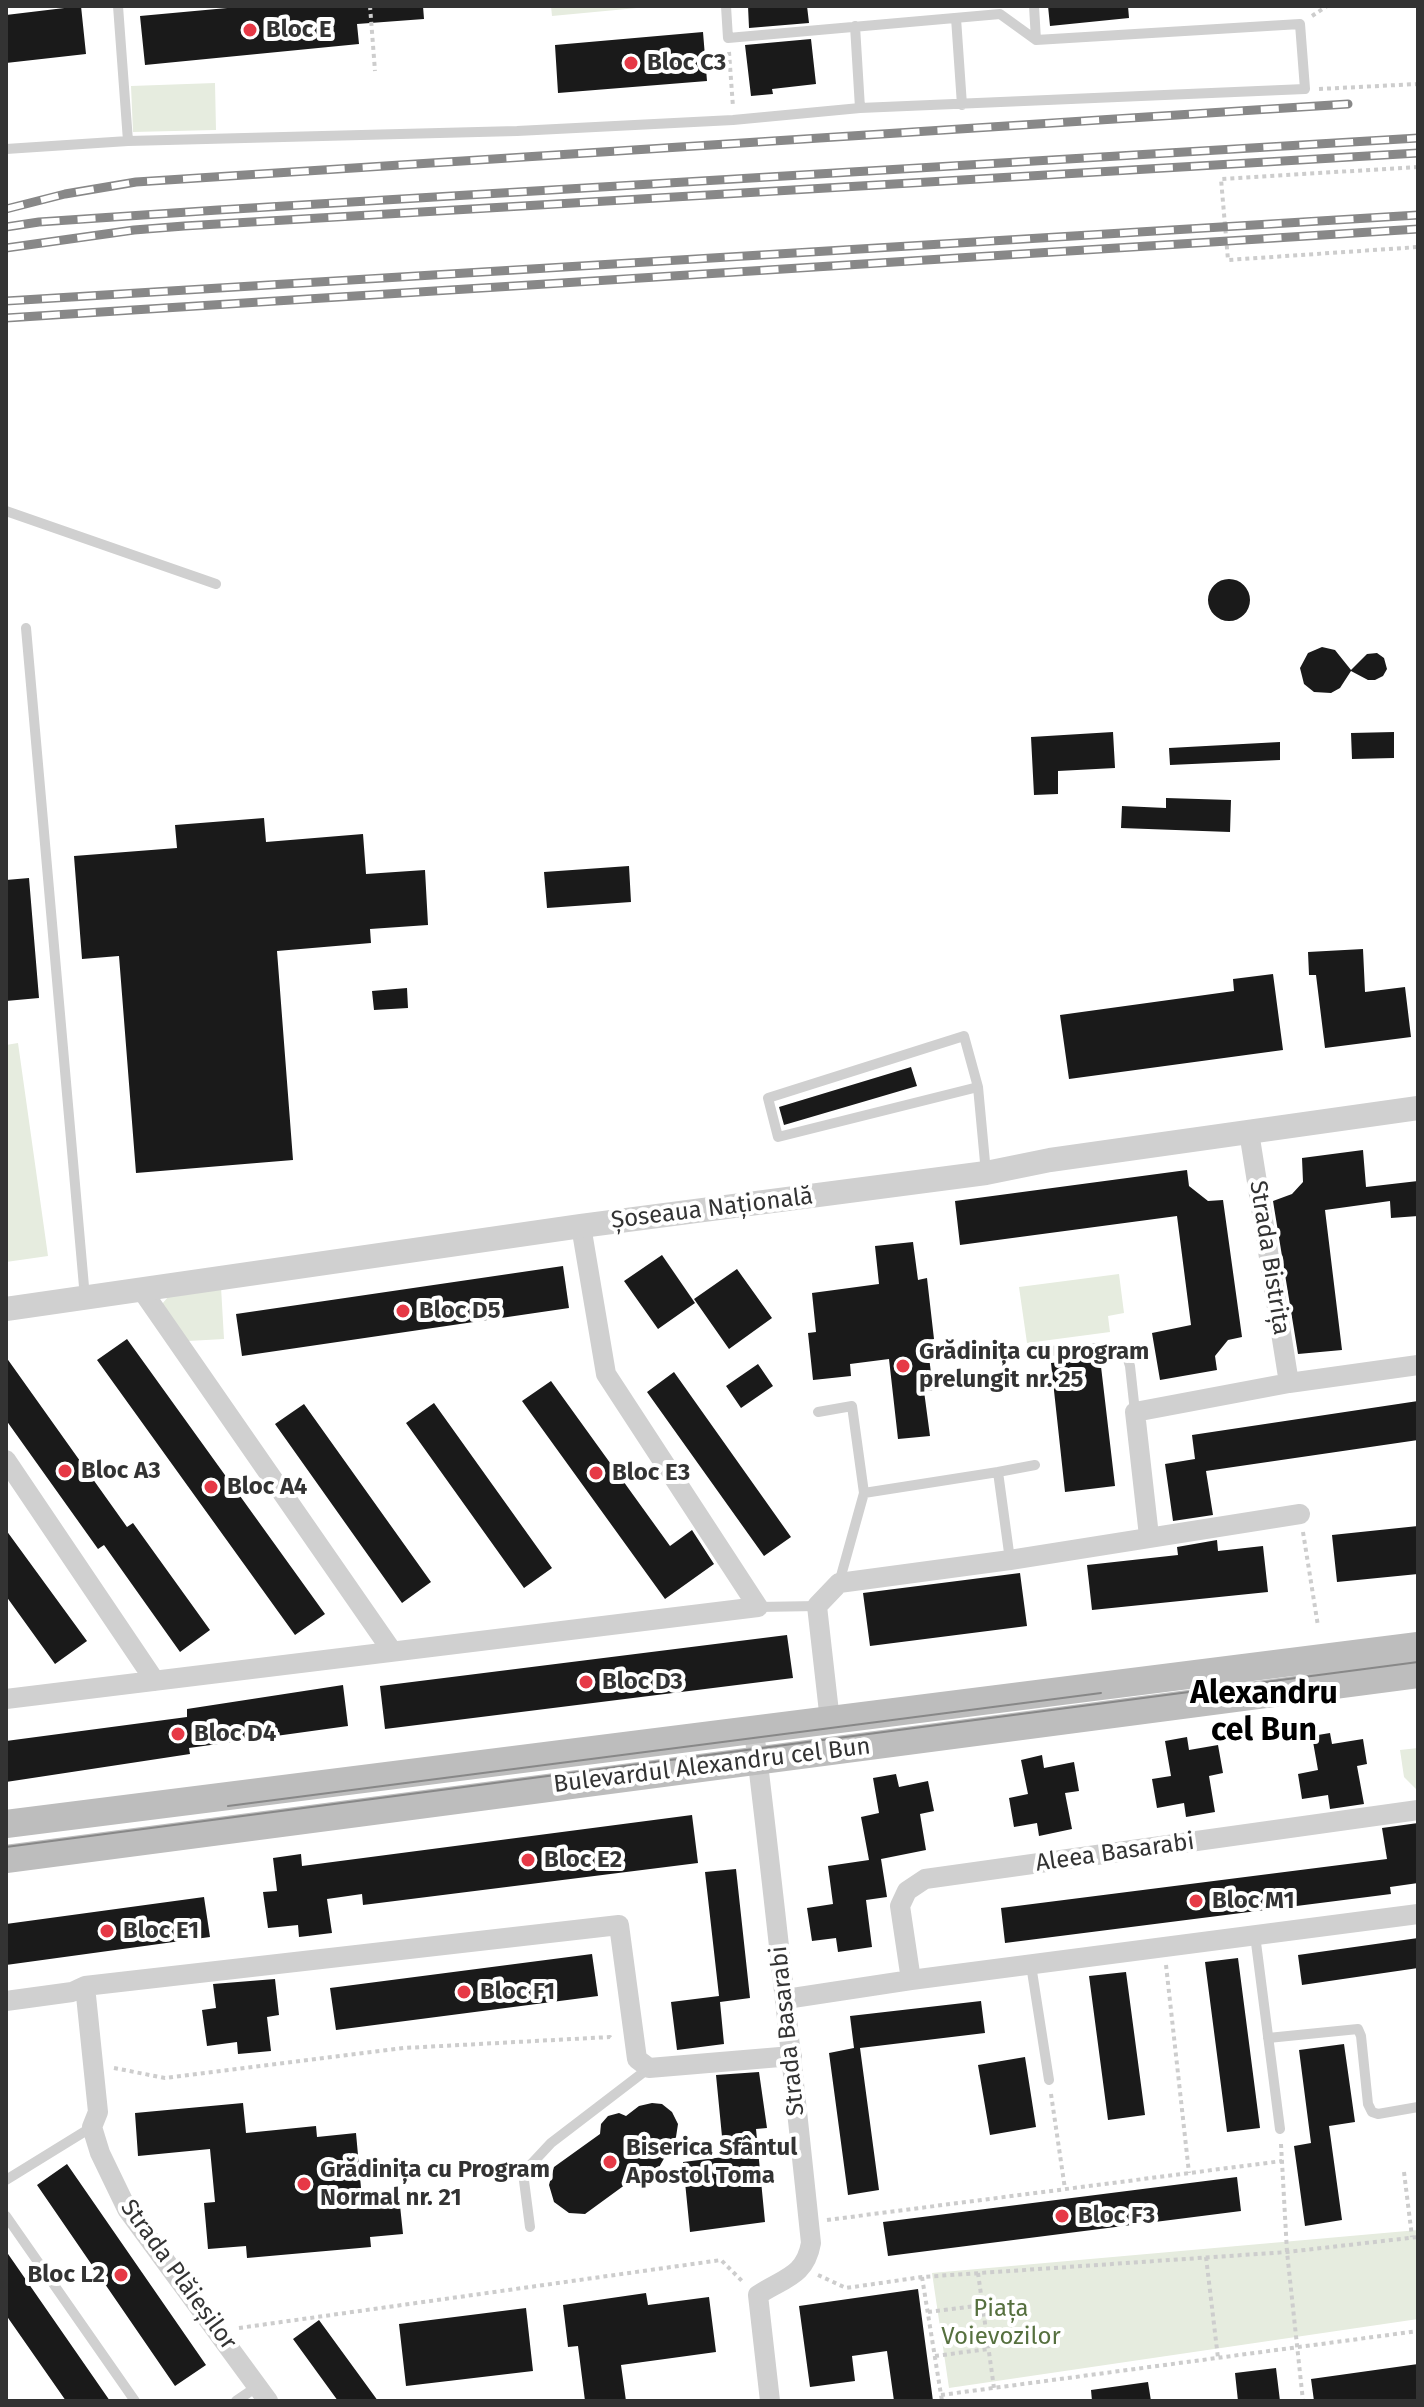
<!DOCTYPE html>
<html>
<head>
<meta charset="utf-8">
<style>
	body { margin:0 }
	#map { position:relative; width:1424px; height:2407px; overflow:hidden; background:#fff; font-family:"Fira Sans",sans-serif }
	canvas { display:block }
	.frame { position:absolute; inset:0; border:8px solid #333; pointer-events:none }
</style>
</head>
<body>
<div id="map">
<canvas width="1424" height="2407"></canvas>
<div class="frame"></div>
</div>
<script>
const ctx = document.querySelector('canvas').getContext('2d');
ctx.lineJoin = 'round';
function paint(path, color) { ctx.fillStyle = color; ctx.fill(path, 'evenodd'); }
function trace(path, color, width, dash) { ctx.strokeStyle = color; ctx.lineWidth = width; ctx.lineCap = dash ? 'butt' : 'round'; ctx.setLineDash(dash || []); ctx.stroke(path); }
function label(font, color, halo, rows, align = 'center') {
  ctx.font = font + ' "Fira Sans",sans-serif'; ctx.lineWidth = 8; ctx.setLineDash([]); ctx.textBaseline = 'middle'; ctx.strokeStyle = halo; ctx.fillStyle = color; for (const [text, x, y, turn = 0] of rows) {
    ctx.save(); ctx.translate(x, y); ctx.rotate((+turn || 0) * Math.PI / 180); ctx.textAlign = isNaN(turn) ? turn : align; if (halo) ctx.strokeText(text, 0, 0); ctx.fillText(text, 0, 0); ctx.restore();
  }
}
paint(new Path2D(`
	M551,6H637V8L552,16Z
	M215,83L216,130L133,132L131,86Z
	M18,1043L48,1256L6,1262V1045Z
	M1119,1274L1124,1313L1108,1316L1110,1332L1027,1343L1019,1287Z
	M221,1287L224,1339L188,1341L162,1304L174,1290Z
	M1418,1748V1791L1404,1777L1400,1750Z
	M1418,2230V2319L949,2388L932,2273Z`), '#e6ecdf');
paint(new Path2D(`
	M81,6L86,54L6,63V15Z
	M249,6H423L424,19L357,24L359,44L145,65L140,16Z
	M748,6H807L809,23L749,28Z
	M1048,6H1128L1129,18L1050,26Z
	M703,32L707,81L558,93L555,45Z
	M811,39L816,84L772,89L773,94L751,96L745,45Z
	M1208 600a21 21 0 1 1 42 0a21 21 0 1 1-42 0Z
	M1322,647L1335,650L1351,670L1367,654L1377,653L1384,658L1387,669L1383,676L1375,680H1368L1351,671L1340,688L1331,693L1314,692L1304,684L1300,668L1308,653Z
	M1113,732L1115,768L1058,771V794L1034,795L1031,737Z
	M1394,732V758L1352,759L1351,733Z
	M1280,742V760L1170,765L1169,748Z
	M1166,798L1231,800L1230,832L1121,828L1122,806L1166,808Z
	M264,818L266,842L363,834L366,874L425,870L428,925L370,929L371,943L277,951L293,1160L136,1173L119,956L82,959L74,856L177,848L175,825Z
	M629,866L631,902L547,908L544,872Z
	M29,878L39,998L6,1001V880Z
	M1363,949L1365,992L1405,987L1411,1037L1325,1048L1316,975H1309L1308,952Z
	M1273,974L1283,1050L1069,1079L1060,1015L1234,991L1233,979Z
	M407,988L408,1008L374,1010L372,991Z
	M911,1067L917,1086L784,1125L779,1107Z
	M1363,1150L1366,1187L1418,1181V1216L1391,1218L1390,1201L1325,1210L1342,1350L1298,1354L1273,1201L1292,1194L1303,1182L1302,1158Z
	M1187,1170L1189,1186L1208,1201L1223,1200L1242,1337L1228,1340L1215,1356L1217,1370L1160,1380L1152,1333L1191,1325L1177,1216L960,1245L955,1201Z
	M913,1242L918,1280L927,1278L934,1339L927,1340L933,1390L924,1391L930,1436L898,1439L889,1359L850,1364L851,1376L813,1380L808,1333L816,1332L812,1293L879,1284L875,1246Z
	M662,1255L695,1303L658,1329L624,1281Z
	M563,1266L569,1308L242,1356L236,1314Z
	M737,1269L772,1318L729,1349L694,1299Z
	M127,1339L325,1614L295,1635L97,1360Z
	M6,1357L127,1527L133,1523L210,1630L180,1652L104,1545L98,1549L6,1420Z
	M1100,1358L1115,1486L1065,1492L1051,1363Z
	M758,1364L773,1386L741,1408L726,1386Z
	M674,1372L791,1537L764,1556L647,1392Z
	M551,1381L670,1546L692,1530L714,1564L665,1599L522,1401Z
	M1418,1401V1440L1206,1471L1213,1515L1173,1521L1165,1464L1195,1459L1192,1435Z
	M434,1403L552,1568L524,1588L406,1423Z
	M304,1404L431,1582L402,1603L275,1424Z
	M1418,1526V1574L1337,1582L1332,1535Z
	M6,1530L87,1641L55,1664L6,1596Z
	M1217,1540L1218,1551L1263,1546L1268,1592L1092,1610L1087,1565L1178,1555L1177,1547Z
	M1020,1573L1027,1626L870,1646L863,1593Z
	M787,1635L793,1678L385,1729L380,1686Z
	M343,1685L348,1726L189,1748L190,1754L6,1782V1741L187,1717V1709Z
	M1330,1733L1332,1744L1363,1739L1367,1764L1357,1766L1364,1804L1330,1809L1328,1795L1302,1799L1298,1774L1318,1770L1312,1736Z
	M1187,1737L1189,1750L1218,1745L1223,1773L1209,1776L1215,1812L1186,1817L1184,1803L1157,1808L1152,1779L1171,1776L1165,1741Z
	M1042,1755L1044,1768L1074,1762L1079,1791L1065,1793L1072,1829L1039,1836L1037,1823L1014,1827L1009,1798L1028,1794L1021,1760Z
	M896,1774L899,1787L928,1781L934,1811L920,1814L926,1850L881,1859L887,1897L866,1900L872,1947L838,1952L836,1938L812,1941L807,1908L833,1904L828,1866L869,1860L861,1817L879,1813L873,1778Z
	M692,1815L698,1863L363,1905L362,1894L327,1899L332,1933L299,1937L298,1925L268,1928L263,1892L277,1891L273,1858L301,1854L302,1866Z
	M1418,1823V1883L1390,1887L1391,1894L1005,1943L1001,1908L1387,1859L1382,1828Z
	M736,1869L750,1998L720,2002L724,2044L677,2050L671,2002L719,1996L705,1872Z
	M204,1897L210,1937L6,1965V1924Z
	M1418,1938V1968L1302,1985L1298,1955Z
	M592,1954L598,1996L336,2030L330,1988Z
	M1238,1958L1260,2128L1227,2132L1205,1962Z
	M1126,1972L1145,2115L1108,2120L1089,1976Z
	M275,1979L279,2015L267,2017L271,2051L238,2054L237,2042L207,2046L202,2010L216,2008L213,1984Z
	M981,2001L985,2033L860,2048L879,2190L848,2195L829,2053L854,2048L850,2016Z
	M1344,2044L1355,2122L1329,2126L1342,2220L1305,2226L1294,2146L1311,2143L1299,2050Z
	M1025,2057L1036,2127L990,2135L978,2065Z
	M759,2072L767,2128L756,2129L765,2222L690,2232L683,2162L724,2157L716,2075Z
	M243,2103L246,2133L316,2126L317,2137L356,2133L362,2199L399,2196L403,2234L370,2237L371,2247L247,2258L246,2246L208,2249L204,2203L215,2202L210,2149L138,2156L135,2113Z
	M652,2103L662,2104L672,2112L678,2124L676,2137L653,2178L643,2181L633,2179L585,2214L569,2213L554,2202L549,2185L554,2167L600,2134L601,2124L608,2116L619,2113L626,2116L639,2106Z
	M67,2164L206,2365L175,2386L37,2185Z
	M1237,2177L1241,2211L888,2256L883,2222Z
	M6,2251L110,2401H66L6,2315Z
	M918,2289L933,2401H894L887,2351L852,2356L855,2381L810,2387L799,2306Z
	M646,2293L648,2305L709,2297L716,2352L621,2365L626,2401H585L578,2346L568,2347L563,2305Z
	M526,2308L533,2371L406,2386L399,2324Z
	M319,2320L362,2379L378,2401H338L293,2339Z
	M1418,2364V2401H1314L1311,2379Z
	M1276,2368L1280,2401H1238L1235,2373Z
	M1148,2382L1151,2401H1092L1091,2390Z`), '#1a1a1a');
trace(new Path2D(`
	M370,6L375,71
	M1312,16L1327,6
	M729,52L733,107
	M1319,89L1418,84
	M1418,167L1221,179L1228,260L1418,247
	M1303,1532L1318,1626
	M1166,1965L1189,2173
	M114,2068L165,2078L404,2048L610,2037L613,2040
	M1051,2094L1065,2189
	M1281,2144L1287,2252L1303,2401
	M1404,2172L1412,2237
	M827,2220L1282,2161
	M1206,2257L1218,2358
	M978,2273L994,2388
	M818,2275L846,2288L922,2277L1287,2252L1418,2237
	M922,2277L942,2401
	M928,2312L983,2305
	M239,2328L721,2260L744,2283
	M935,2356L988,2349
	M941,2395L1418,2331`), '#cdcdcd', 4, [4, 4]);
trace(new Path2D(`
	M726,6L728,38L1000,14L1036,40
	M956,18L962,105
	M855,26L860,108
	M128,141L517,131L733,120L860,108L1305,89L1300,24L1036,40L1034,6
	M6,149L128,141L118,6
	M6,511L216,584
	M26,628L85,1298
	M978,1087L778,1137L768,1098L964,1036L978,1087L986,1173
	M1049,1351L1111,1347L1125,1351L1130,1366L1135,1412
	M818,1412L852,1406L864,1493
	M998,1472L1035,1465
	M839,1583L864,1493L998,1472L1010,1560
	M758,1607L817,1606
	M1255,1935L1280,2129
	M1031,1965L1049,2080
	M1268,2038L1358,2029L1361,2036L1368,2104L1372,2112L1378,2114L1418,2107
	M6,2180L92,2127
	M6,2216L135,2401
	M530,2227L523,2173L551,2143L649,2068
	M236,2401L258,2386`), '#d0d0d0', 10);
trace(new Path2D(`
	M1249,1132L1289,1383
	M141,1289L392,1651
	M6,1460L155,1681
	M1149,1536L1135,1412L1289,1383L1418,1365
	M6,1699L758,1607L606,1374L581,1226
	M830,1721L817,1606L839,1583L1010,1560L1300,1514
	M754,1731C775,1901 793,2072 811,2243C805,2277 783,2278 758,2295L770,2401
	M911,1980L900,1906L907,1891L925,1879L1418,1810
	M85,1986L619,1925L637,2059L649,2068L792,2056
	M786,1999L911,1980L1418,1914
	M6,2001L72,1992L85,1986L98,2112L92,2127L100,2153L127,2209L268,2401`), '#d0d0d0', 20);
trace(new Path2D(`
	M6,1309L581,1226L986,1173L1050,1160L1418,1108`), '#d0d0d0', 24);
trace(new Path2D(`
	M6,1824L1418,1646
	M6,1859L1418,1674`), '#bdbdbd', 28);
trace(new Path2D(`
	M228,1806L1101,1693
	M6,1847L1418,1662`), '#888', 2);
const rail = new Path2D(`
	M6,209L65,194L136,182L1348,104
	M6,227L39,222L218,210L1418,138
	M6,248L134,230L184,226L1418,153
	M6,301L1418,215
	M6,318L1418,229`);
trace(rail, '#888', 9);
trace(rail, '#fff', 6, [18]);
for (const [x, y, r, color] of [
	[250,30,8,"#e63946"],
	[631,63,8,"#e63946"],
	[403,1311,8,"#e63946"],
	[903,1366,8,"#e63946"],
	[65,1471,8,"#e63946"],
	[596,1473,8,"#e63946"],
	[211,1487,8,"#e63946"],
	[586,1682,8,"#e63946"],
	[178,1734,8,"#e63946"],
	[528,1860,8,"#e63946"],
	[1196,1901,8,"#e63946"],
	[107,1931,8,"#e63946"],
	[464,1992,8,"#e63946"],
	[610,2162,8,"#e63946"],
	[304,2184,8,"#e63946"],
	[1062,2216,8,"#e63946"],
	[121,2275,8,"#e63946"]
]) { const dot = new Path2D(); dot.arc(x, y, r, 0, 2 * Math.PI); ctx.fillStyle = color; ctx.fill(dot); trace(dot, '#fff', 3); }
label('bold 24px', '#333', '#fff', [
	["Bloc E",266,30],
	["Bloc C3",647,63],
	["Bloc D5",419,1311],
	["Grădinița cu program",919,1352],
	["prelungit nr. 25",919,1380],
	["Bloc A3",81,1471],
	["Bloc E3",612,1473],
	["Bloc A4",227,1487],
	["Bloc D3",602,1682],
	["Bloc D4",194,1734],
	["Bloc E2",544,1860],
	["Bloc M1",1212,1901],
	["Bloc E1",123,1931],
	["Bloc F1",480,1992],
	["Biserica Sfântul",626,2148],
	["Apostol Toma",626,2176],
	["Grădinița cu Program",320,2170],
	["Normal nr. 21",320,2198],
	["Bloc F3",1078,2216],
	["Bloc L2",105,2275,"right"]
], 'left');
label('24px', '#333', '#fff', [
	["Șoseaua Națională",712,1209,-7],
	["Strada Bistrița",1269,1258,81],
	["Bulevardul Alexandru cel Bun",712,1766,-7],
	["Aleea Basarabi",1115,1853,-8],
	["Strada Basarabi",788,2031,-96],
	["Strada Plăieșilor",178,2275,54]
]);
label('24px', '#56703f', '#fff', [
	["Piața",1001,2309],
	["Voievozilor",1001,2337]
]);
label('bold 32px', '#000', '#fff', [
	["Alexandru",1264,1694],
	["cel Bun",1264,1731]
]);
</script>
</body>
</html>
